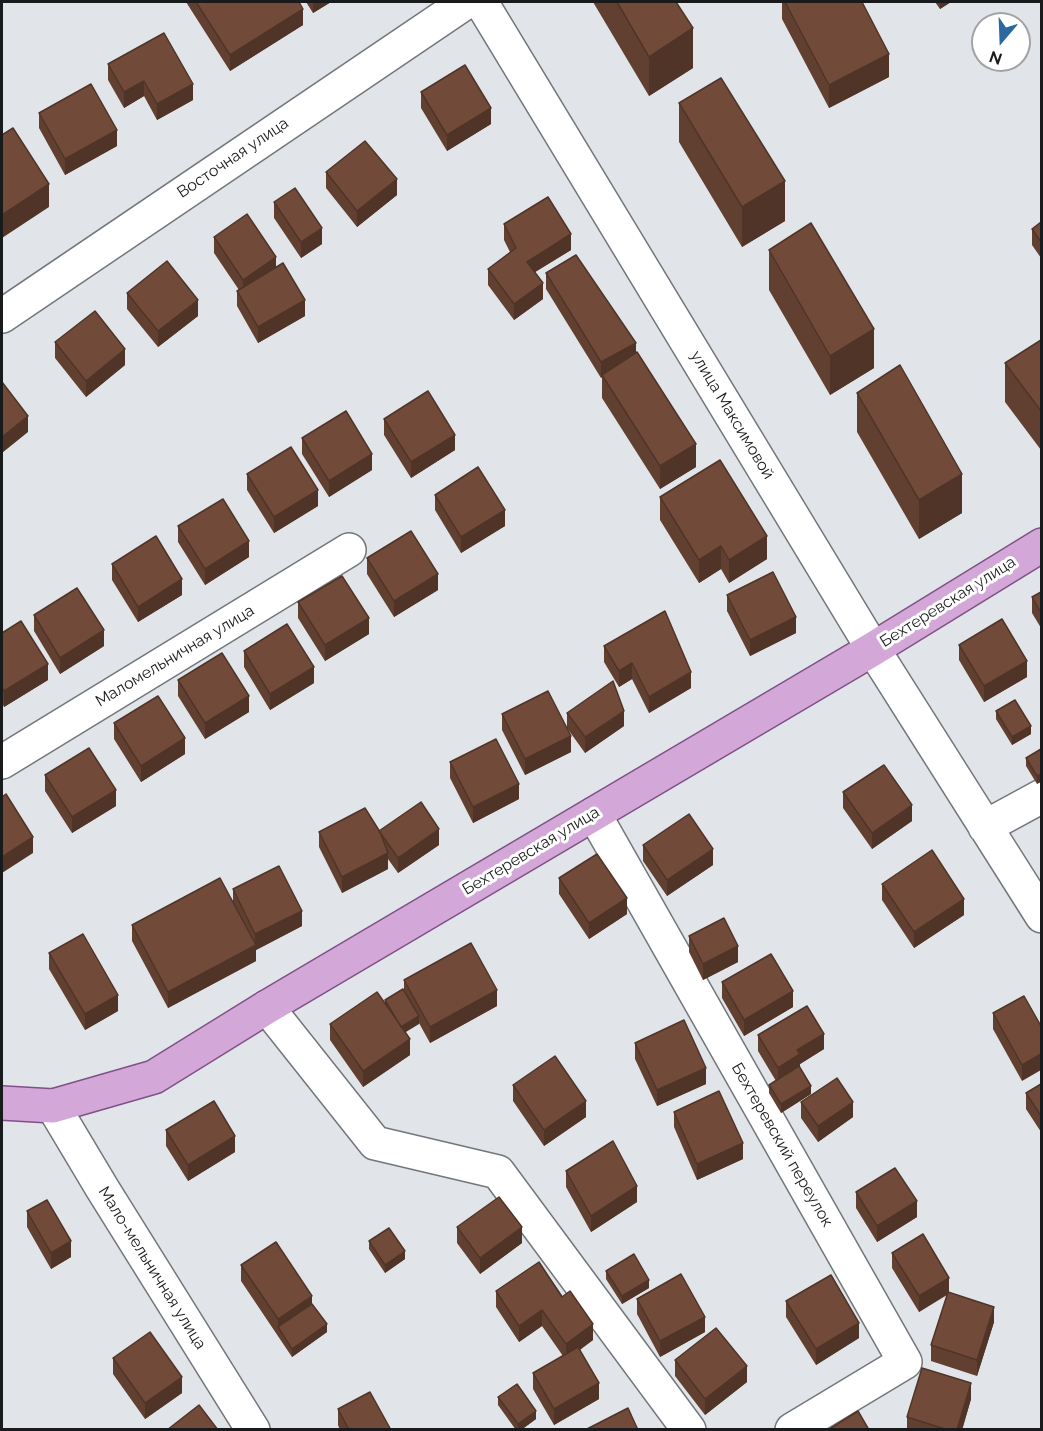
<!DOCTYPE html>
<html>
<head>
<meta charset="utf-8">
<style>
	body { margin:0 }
	#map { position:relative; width:1043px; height:1431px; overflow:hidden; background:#e1e5e9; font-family:Raleway,sans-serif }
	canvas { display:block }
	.frame { position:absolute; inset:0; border:3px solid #191a1b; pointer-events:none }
	.north { position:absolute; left:971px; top:12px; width:60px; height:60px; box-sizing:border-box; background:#fff; border:2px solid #a3a3a4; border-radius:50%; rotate:199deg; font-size:16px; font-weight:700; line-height:24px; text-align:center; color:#191a1b }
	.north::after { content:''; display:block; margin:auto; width:21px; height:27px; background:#2b689f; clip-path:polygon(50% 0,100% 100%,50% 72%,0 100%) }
</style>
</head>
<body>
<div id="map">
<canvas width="1043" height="1431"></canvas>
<div class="frame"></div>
<div class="north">N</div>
</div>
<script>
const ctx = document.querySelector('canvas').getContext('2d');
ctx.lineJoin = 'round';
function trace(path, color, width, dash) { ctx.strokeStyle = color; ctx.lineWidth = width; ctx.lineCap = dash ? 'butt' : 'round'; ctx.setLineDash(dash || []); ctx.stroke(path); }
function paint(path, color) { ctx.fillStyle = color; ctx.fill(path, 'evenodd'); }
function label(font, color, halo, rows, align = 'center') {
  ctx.font = font + ' Raleway,sans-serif'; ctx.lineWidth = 6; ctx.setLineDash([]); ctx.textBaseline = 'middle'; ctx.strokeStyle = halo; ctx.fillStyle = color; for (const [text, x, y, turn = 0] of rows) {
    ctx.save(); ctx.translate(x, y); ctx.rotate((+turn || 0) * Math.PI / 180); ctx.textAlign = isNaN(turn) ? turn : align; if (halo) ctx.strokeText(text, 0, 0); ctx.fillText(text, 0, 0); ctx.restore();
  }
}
const minor = new Path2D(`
	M481,2L873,649L1042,916
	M2,316L466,2
	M2,762L349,550
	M594,814L905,1362L792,1430
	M985,827L1042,796
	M267,1007L375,1143L498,1172L689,1430
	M53,1106L102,1188L253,1430`);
const major = new Path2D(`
	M2,1103L53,1106L154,1077L267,1007L873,649L1042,545`);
trace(minor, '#73767a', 36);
trace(major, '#7f5186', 36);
trace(minor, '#fff', 33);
trace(major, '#d3a8d9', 33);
paint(new Path2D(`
	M186,2H299L303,25L230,71Z
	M306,2H331L313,13Z
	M593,2H676L693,68L649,96Z
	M782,2H862L889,77L829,108L782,19Z
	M935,2H951L940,9Z
	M108,64L193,100L157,120L144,96L124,108L108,80Z
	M421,92L491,124L447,151L421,108Z
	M679,103L785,221L742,247L679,142Z
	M39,113L117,146L65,175L39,128Z
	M326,172L397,195L357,227L326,188Z
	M274,202L322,244L301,258L274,218Z
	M1041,222V258L1032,245V229Z
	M504,224L571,250L535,272L543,299L514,320L488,285V269L510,252L504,240Z
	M214,237L276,267L305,316L258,343L237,306V291L239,290L214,253Z
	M769,250L874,368L830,395L769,290Z
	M546,273L636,354L696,467L660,489L602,398V377L601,378L546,289Z
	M127,293L198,316L158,347L127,309Z
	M1041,340V450L1005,402V363Z
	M55,342L125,365L86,397L55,358Z
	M857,393L962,513L919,539L857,432Z
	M384,419L455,450L411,478L384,435Z
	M302,438L372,470L329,497L302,454Z
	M247,474L318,506L274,533L247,490Z
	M435,495L505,526L461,553L435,510Z
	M660,497L767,559L729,583L721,569L699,583L660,520Z
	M178,526L249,557L205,585L178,542Z
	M367,558L438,590L394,617L367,574Z
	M112,564L182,595L138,622L112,580Z
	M1041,592V628L1032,613V597Z
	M727,595L796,633L750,656L727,611Z
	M298,602L369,634L325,661L298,618Z
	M34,615L104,646L60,674L34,631Z
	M2,633L48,680L4,707L2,703Z
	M959,645L1027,677L984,702L959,660Z
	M604,646L691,688L649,713L632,679L619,687L604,662Z
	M244,651L314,683L270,710L244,667Z
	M178,680L249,712L205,739L178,696Z
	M996,711L1031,734L1012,745L996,719Z
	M567,713L624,726L585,753L567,728Z
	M502,714L571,752L525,775L502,730Z
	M114,723L185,754L141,782L114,739Z
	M1041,749L1037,784L1026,766V758Z
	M450,762L519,799L473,823L450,778Z
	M45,775L116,806L72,833L45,791Z
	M843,792L912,821L872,849L843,808Z
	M379,831L439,845L398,873L388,859V869L342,893L319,847V832Z
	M643,845L713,865L667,896L643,861Z
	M559,878L627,914L589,939L559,894Z
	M882,884L964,915L914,948L882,900Z
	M233,889L302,926L256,950V961L168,1008L132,941V925L233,902Z
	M689,936L738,962L703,980L689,952Z
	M49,953L118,1011L85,1030L49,969Z
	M404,980L497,1006L430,1043L419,1023L405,1032L410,1055L363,1087L330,1040V1024L385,1003V1000L404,991Z
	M722,982L793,1007L744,1036L722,998Z
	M1024,996L1022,1081L993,1029V1013Z
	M758,1035L824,1049L800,1064V1068L811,1094L781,1113L769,1093V1085L776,1081L758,1051Z
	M635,1043L706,1084L657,1106L635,1059Z
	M1041,1084V1132L1026,1109V1093Z
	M513,1085L586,1117L544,1146L513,1101Z
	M801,1102L853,1117L818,1142L801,1118Z
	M674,1112L743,1159L697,1180L674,1127Z
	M166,1130L235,1152L188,1181L166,1146Z
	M566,1171L637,1202L591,1232L566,1187Z
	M856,1192L917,1217L877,1242L856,1208Z
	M27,1211L71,1257L51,1269L27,1227Z
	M457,1227L522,1243L480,1274L457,1243Z
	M369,1241L405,1259L385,1273L369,1249Z
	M892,1253L994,1322L977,1376L931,1361V1345L947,1295L919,1312L892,1268Z
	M539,1262L593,1340L580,1350L599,1399L554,1425L533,1389V1373L563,1356L542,1326L519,1342L496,1307V1291Z
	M241,1265L312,1304L327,1332L292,1357L241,1281Z
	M606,1271L649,1288L622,1304L606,1279Z
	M637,1299L705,1332L660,1357L637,1314Z
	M1041,1300V1312L1040,1309V1301Z
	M786,1301L859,1338L816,1365L786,1317Z
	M113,1358L182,1393L145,1419L113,1374Z
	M675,1360L747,1382L705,1415L675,1376Z
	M498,1397L536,1419L521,1430H516L498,1405Z
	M971,1399L962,1430H907V1417Z
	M338,1409L391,1430H340L338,1425Z`), '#624031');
paint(new Path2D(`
	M313,2H331L313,13Z
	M940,2H951L940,9Z
	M303,9V25L230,71V55Z
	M693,28V68L649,96V57Z
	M889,54V77L829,108V85Z
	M144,81V96L124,108V92Z
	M193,84V100L157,120V104Z
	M491,108V124L447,151V135Z
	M117,130V146L65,175V159Z
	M397,179V195L357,227V211Z
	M785,181V221L742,247V207Z
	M49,184V207L2,238V215Z
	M322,228V244L301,258V242Z
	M571,234V250L527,277V262Z
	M276,257V273L243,296V280Z
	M543,283V299L514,320V304Z
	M198,300V316L158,347V331Z
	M305,300V316L258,343V327Z
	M874,329V368L830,395V356Z
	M636,343V358L602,375V377L601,378V362Z
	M125,349V365L86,397V381Z
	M28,416V432L2,453V437Z
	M455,435V450L411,478V462Z
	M696,444V467L660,489V466Z
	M372,454V470L329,497V481Z
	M962,474V513L919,539V500Z
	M318,490V506L274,533V517Z
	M505,510V526L461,553V537Z
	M767,536V559L729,583V560Z
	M249,541V557L205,585V569Z
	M721,546V569L699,583V560Z
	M438,574V590L394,617V601Z
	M182,579V595L138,622V607Z
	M796,617V633L750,656V640Z
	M369,618V634L325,661V645Z
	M104,630V646L60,674V658Z
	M1027,661V677L984,702V686Z
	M632,663V679L619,687V671Z
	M48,664V680L4,707V691Z
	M314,667V683L270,710V694Z
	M691,672V688L649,713V697Z
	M249,696V712L205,739V723Z
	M624,711V726L585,753V737Z
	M1031,726V734L1012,745V737Z
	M571,736V752L525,775V759Z
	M185,738V754L141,782V766Z
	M1041,774V782L1037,784V776Z
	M519,784V799L473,823V807Z
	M116,790V806L72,833V817Z
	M912,805V821L872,849V833Z
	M439,829V845L398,873V858Z
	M33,837V853L2,873V857Z
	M713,849V865L667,896V880Z
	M388,853V869L342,893V877Z
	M627,898V914L589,939V923Z
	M964,899V915L914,948V932Z
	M302,911V926L256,950V961L168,1008V992L255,945V934Z
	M738,946V962L703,980V964Z
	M497,990V1006L430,1043V1027Z
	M793,991V1007L744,1036V1020Z
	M118,995V1011L85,1030V1014Z
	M419,1016V1024L401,1035V1027Z
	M824,1034V1049L800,1064V1070L778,1084V1068L797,1050Z
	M410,1039V1055L363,1087V1071Z
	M1041,1054V1070L1022,1081V1065Z
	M706,1068V1084L657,1106V1090Z
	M811,1086V1094L781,1113V1104Z
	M586,1101V1117L544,1146V1130Z
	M853,1102V1117L818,1142V1126Z
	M235,1136V1152L188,1181V1165Z
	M743,1143V1159L697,1180V1164Z
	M637,1186V1202L591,1232V1216Z
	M917,1201V1217L877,1242V1226Z
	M522,1227V1243L480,1274V1258Z
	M71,1241V1257L51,1269V1253Z
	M405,1251V1259L385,1273V1265Z
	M949,1278V1293L919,1312V1296Z
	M649,1280V1288L622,1304V1296Z
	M312,1296V1312L278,1327V1319Z
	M994,1307V1322L977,1376V1360Z
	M542,1310V1326L519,1342V1326Z
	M705,1317V1332L660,1357V1341Z
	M859,1323V1338L816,1365V1349Z
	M327,1324V1332L292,1357V1349Z
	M593,1324V1340L566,1359V1344Z
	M747,1366V1382L705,1415V1399Z
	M182,1377V1393L145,1419V1403Z
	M599,1383V1399L554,1425V1409Z
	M971,1383V1399L962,1430H957Z
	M536,1411V1419L521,1430H518V1424Z`), '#503428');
const building = new Path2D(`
	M196,2H299L303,9L230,55Z
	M617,2H676L693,28L649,57Z
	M785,2H862L889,54L829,85Z
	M164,33L193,84L157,104L144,81L124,92L108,64Z
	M465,65L491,108L447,135L421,92Z
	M721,78L785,181L742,207L679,103Z
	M91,84L117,130L65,159L39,113Z
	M13,128L49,184L2,215V135Z
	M365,141L397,179L357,211L326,172Z
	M295,188L322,228L301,242L274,202Z
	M548,197L571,234L527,262L543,283L514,304L488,269L516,248L504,224Z
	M247,214L276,257L243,280L214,237Z
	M1041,222V242L1032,229Z
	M811,223L874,329L830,356L769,250Z
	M576,255L636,343L601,362L546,273Z
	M167,261L198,300L158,331L127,293Z
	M283,263L305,300L258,327L237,291Z
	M95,311L125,349L86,381L55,342Z
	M1041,340V411L1005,363Z
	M637,352L696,444L660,466L602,375Z
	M900,365L962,474L919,500L857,393Z
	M2,382L28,416L2,437Z
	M428,391L455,435L411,462L384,419Z
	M346,411L372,454L329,481L302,438Z
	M291,447L318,490L274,517L247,474Z
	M720,460L767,536L729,560L721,546L699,560L660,497Z
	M478,467L505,510L461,537L435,495Z
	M223,499L249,541L205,569L178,526Z
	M411,531L438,574L394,601L367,558Z
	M156,536L182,579L138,607L112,564Z
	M773,572L796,617L750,640L727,595Z
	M342,576L369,618L325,645L298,602Z
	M77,588L104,630L60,658L34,615Z
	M1041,592V613L1032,597Z
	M665,611L691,672L649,697L632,663L619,671L604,646Z
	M1002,619L1027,661L984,686L959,645Z
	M21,621L48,664L4,691L2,688V633Z
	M287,624L314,667L270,694L244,651Z
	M222,653L249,696L205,723L178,680Z
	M613,681L624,711L585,737L567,713Z
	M548,691L571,736L525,759L502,714Z
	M158,696L185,738L141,766L114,723Z
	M1015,700L1031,726L1012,737L996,711Z
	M496,739L519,784L473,807L450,762Z
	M89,748L116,790L72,817L45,775Z
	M1041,749V774L1037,776L1026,758Z
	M884,765L912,805L872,833L843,792Z
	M6,794L33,837L2,857V797Z
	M421,802L439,829L398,858L379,831Z
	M365,808L380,832L388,853L342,877L319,832Z
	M689,814L713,849L667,880L643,845Z
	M932,850L964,899L914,932L882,884Z
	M597,854L627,898L589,923L559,878Z
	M279,866L302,911L255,934L233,889Z
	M220,878L256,945L168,992L132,925Z
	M724,918L738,946L703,964L689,936Z
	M83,934L118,995L85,1014L49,953Z
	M471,943L497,990L430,1027L404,980Z
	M771,954L793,991L744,1020L722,982Z
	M403,989L419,1016L401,1027L385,1000Z
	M377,992L410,1039L363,1071L330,1024Z
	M1024,996L1041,1026V1054L1022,1065L993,1013Z
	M807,1006L824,1034L797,1050L800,1054L778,1068L758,1035Z
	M684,1020L706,1068L657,1090L635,1043Z
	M555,1056L586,1101L544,1130L513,1085Z
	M799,1066L811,1086L781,1104L769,1085Z
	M837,1078L853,1102L818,1126L801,1102Z
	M1041,1084V1116L1026,1093Z
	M719,1091L743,1143L697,1164L674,1112Z
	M214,1101L235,1136L188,1165L166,1130Z
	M613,1141L637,1186L591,1216L566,1171Z
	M895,1168L917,1201L877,1226L856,1192Z
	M499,1197L522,1227L480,1258L457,1227Z
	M47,1200L71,1241L51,1253L27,1211Z
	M389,1228L405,1251L385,1265L369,1241Z
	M923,1234L949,1278L919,1296L892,1253Z
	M276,1242L312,1296L278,1319L241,1265Z
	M634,1254L649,1280L622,1296L606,1271Z
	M539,1262L562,1297L570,1291L593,1324L566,1344L542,1310L519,1326L496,1291Z
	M681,1274L705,1317L660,1341L637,1299Z
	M831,1275L859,1323L816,1349L786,1301Z
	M948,1292L994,1307L977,1360L931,1345Z
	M312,1304L327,1324L292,1349L278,1327Z
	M716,1328L747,1366L705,1399L675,1360Z
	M150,1332L182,1377L145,1403L113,1358Z
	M578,1347L599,1383L554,1409L533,1373Z
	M922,1368L971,1383L957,1430H948L907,1417Z
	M517,1384L536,1411L518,1424L498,1397Z
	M370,1392L391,1430H349L338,1409Z
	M199,1405L218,1430H167Z
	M628,1408L638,1430H585Z
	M858,1411L869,1430H828Z`);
paint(building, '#724a39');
trace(building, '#503428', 1.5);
label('16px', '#191a1b', '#fff', [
	["Восточная улица",233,158,-34],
	["улица Максимовой",732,415,59],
	["Бехтеревская улица",948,602,-32],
	["Маломельничная улица",175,656,-31],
	["Бехтеревская улица",531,851,-31],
	["Бехтеревский переулок",782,1145,60],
	["Мало-мельничная улица",152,1268,58]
]);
</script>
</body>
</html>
